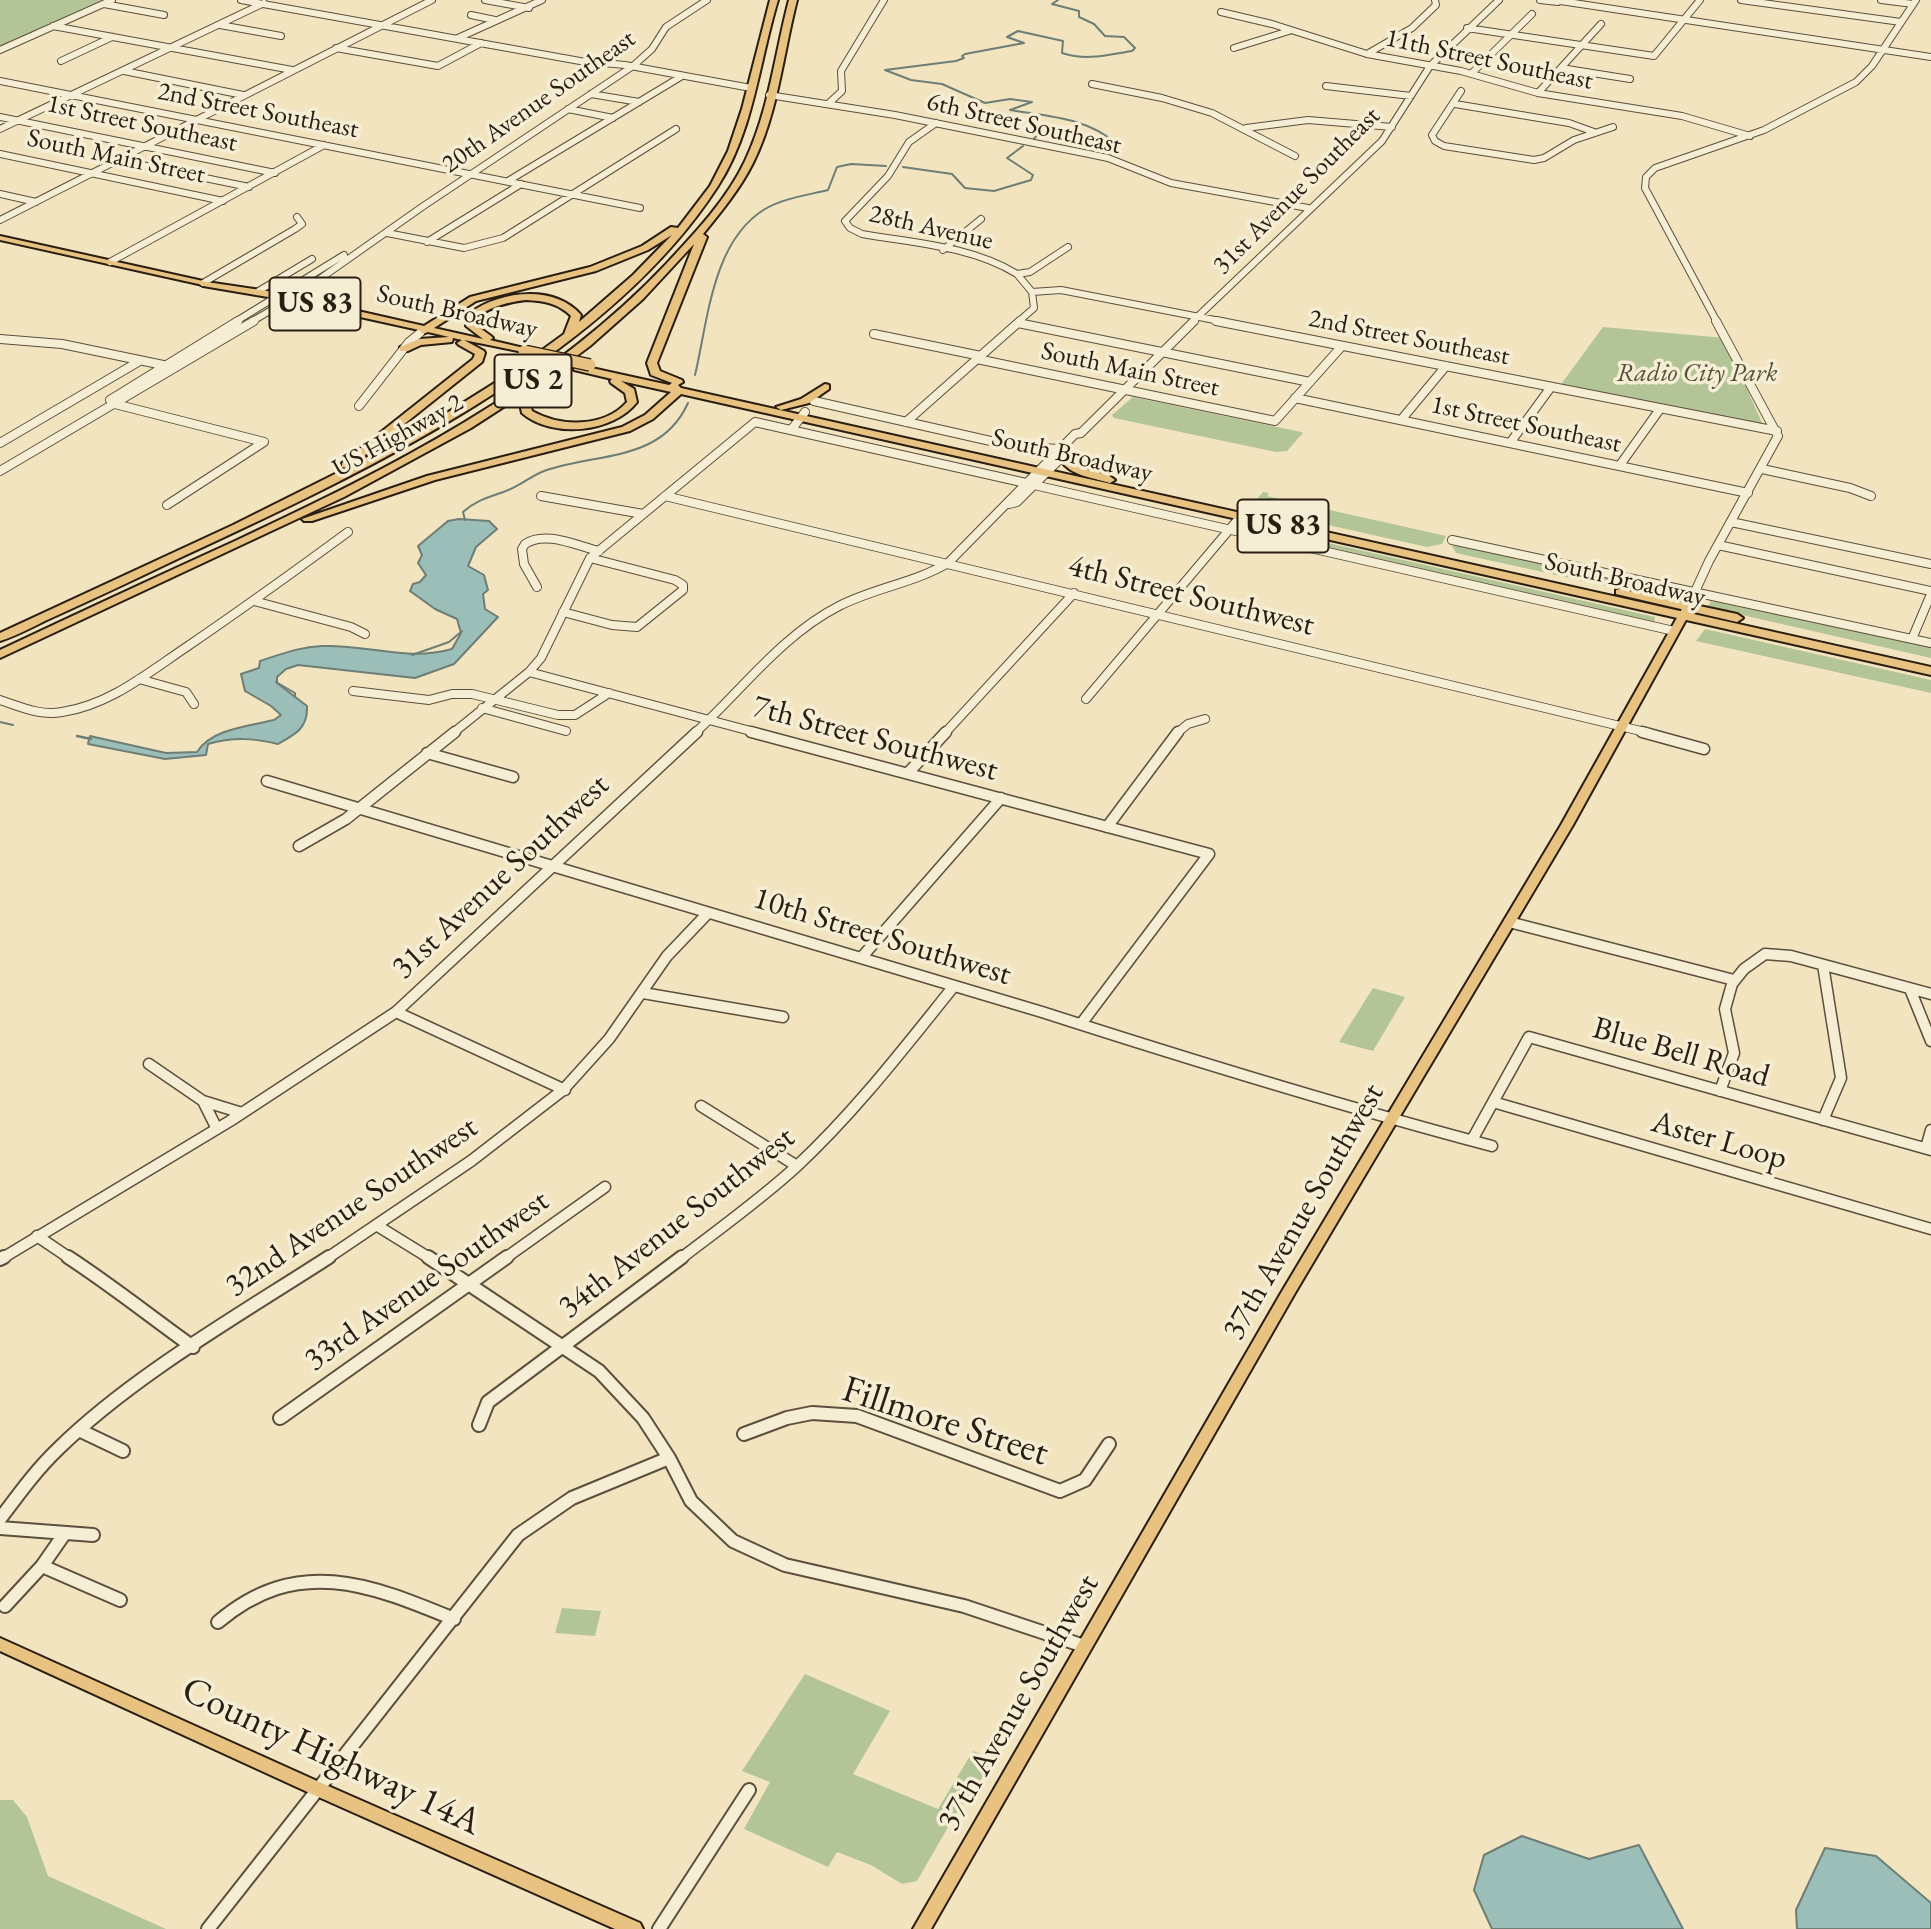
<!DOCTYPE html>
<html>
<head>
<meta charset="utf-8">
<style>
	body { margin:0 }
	canvas { display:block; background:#f1e4bf }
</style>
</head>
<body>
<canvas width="1931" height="1929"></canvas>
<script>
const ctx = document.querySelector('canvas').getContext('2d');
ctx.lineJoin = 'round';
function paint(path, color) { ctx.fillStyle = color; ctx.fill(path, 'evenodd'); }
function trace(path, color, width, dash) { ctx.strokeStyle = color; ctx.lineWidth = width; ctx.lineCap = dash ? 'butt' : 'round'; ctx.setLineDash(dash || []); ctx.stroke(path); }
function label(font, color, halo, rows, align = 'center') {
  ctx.font = font + ' "EB Garamond",serif'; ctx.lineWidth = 7; ctx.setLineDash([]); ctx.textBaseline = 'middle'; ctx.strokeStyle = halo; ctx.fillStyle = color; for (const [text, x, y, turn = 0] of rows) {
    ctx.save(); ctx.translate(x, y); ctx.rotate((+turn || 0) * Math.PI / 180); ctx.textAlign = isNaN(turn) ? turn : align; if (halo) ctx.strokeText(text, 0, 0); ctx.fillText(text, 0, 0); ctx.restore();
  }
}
paint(new Path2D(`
	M0,0H106L0,47Z
	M1603,327L1724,338L1763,425L1559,387Z
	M1133,397L1301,432L1303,433L1287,451L1276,452L1114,418L1112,415Z
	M1263,492L1269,493L1267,496L1446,536L1442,544L1427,547L1261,510L1254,503Z
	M1249,525L1655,617L1654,623L1242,530Z
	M1458,545L1672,592L1675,596L1670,600L1456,553L1452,546Z
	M1711,601L1931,647V658L1707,607Z
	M1705,629L1931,680V693L1696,641Z
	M1373,988L1405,997L1373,1051L1339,1042Z
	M562,1608L601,1611L595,1636L555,1633Z
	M805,1674L890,1711L853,1774L938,1809L973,1751L995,1760L955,1815L917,1881L902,1884L871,1865L837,1852L828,1867L744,1829L770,1782L742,1771Z
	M0,1800H13L27,1817L48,1876L166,1929H0Z`), '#b3c597');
const water = new Path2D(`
	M459,519L489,521L497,529L476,547L468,566L484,575L488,590L483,594L485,609L498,617L454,664L415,678L298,665L286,669L277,677V683L307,706C308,728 296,734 278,744C252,738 233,737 208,744L206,755L165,759L88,744L90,736L166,753L197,752C211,729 249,726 274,720L281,715L271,706L245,691L241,674L259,668L260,661C282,654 299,647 322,646C367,644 406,662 452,649L461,633L457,619L435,609L410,591L413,584L420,582L426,575L418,563L422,555L418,546L448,521Z
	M1522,1836L1589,1859L1639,1845L1683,1929H1492L1474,1890L1484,1855Z
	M1825,1848L1876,1856L1931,1903V1929H1797L1796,1910Z`);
paint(water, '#9cbeb8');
trace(water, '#6e7e76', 2);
trace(new Path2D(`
	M1033,140L1038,134C1060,134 1084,137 1103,148L1116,144C1090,118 1045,116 1010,110L1032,102L1010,99L985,103L942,84L911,80L885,70L956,61L964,58L962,56L965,54L1024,43L1007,37L1018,31L1063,41L1062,53C1087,61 1107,55 1132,51L1135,48L1124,37L1105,36L1094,24L1079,17V11L1052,4L1058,0
	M903,167L952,174L965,188L994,191L1031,180L1033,175L1007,158L1023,146
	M695,375C708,321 712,241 765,209C784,198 808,195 828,190L837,167L851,164L886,166
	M465,520L463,512C476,500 490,497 506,491C520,486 531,476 544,471C597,452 661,463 688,403
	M412,655L449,642L462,631
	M276,682L295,693V697
	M0,722L13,725`), '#6e7e76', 2);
trace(new Path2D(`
	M77,736L91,739`), '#6e7e76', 2.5);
const minorFar3 = new Path2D(`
	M241,0L580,61L625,65L751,88
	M485,0L529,8
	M1540,0L1558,2
	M1554,0L1931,57
	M1741,0L1901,22
	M1881,0L1913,4
	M104,4L164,15
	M1221,12L1272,24L1367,54L1461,71L1538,93L1682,116L1750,136
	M471,15L495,20
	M220,25L281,36
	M53,26L292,70
	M1467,28L1654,56L1700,0
	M458,38L542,0
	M336,48L438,66L481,43
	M1234,48L1289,31
	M0,50L112,0
	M1367,54L1412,28L1436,5L1435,0
	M61,61L112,37
	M1561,68L1630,79
	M124,71L243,95
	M1472,73L1532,14
	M0,81L640,208
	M1092,84L1162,98L1212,113L1295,156
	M1326,86L1411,96
	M1461,91L1432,135L1435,141L1444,146L1534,160L1544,158L1574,140L1613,127
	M1538,93L1601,24
	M591,94L639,102
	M769,95L895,115L1089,154L1108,158L1171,183L1308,208
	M828,104L842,91L841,71L884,0
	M1455,104L1569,123L1594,132
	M568,109L613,118
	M0,117L275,173
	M936,123L909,142L888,176L845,221L850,228L862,234C914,243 971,246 1017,274
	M1246,128L1308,120L1392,127
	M0,129L264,3
	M0,154L223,201
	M117,160L249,187
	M508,181L682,76
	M0,194L36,202
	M0,220L432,0
	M387,233L464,248L503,238L676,129
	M427,242L521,184
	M943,250L981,219
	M110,262L324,145
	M203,283L295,229L302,224L297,217
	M257,292L312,259
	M1032,292L1061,290L1225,322
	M235,322L344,255
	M251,322L297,295L422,207L633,66L652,49L666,27L707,0
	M1018,322L1034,308L1032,292L1017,274L1030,272L1068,247
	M1192,322L1382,141L1430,66L1499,0
	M1717,322L1645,188L1646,177L1655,168L1764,130L1856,82L1872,66L1916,0`);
const minorFar2 = new Path2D(`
	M1216,321L1777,431
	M1018,323L1310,382
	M874,334L981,356
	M0,339L62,344L168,366
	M977,359L1275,421L1342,346
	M1295,398L1748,493
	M110,400L238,321
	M814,401L1017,447L1061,449
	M115,404L264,442L167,505
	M359,406L409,342L420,333
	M1401,420L1446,366
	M906,422L1020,321
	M791,430L805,412
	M0,443L138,362
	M1510,443L1551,387
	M1620,465L1660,409
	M1762,469L1850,488L1871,496
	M0,471L254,321
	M1034,485L1674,631
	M541,496L643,514
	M665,496L1649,733
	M1009,504L1017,502L1068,451
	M1731,522L1931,564
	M1452,540L1931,643
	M1718,545L1931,591
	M537,587L524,564L522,549L525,544C545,530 577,546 599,551
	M254,601L351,627L365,634
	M1688,607L1709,561L1778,436L1716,321
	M563,612L612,625L637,627L683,590V585L675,580L590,558
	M1912,639L1931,594
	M529,672L758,733
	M139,679L186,692L194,704
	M353,691L429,700L452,694H472L558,715H575L609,693
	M1086,699L1240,517
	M0,700C21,707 40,716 62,712C110,705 149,672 188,646C242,609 295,571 348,532
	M482,708L566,731
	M453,733L529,672L541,658L590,558L755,422L1026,483
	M695,733C741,691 782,635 839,606C874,588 914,583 948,563L1075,434L1081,433L1194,321
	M945,733L1074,593
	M1177,733L1188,724L1205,719`);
const minorFar1 = new Path2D(`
	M751,732L1209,854L1081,1024
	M1642,732L1704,749
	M427,753L513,777
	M908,773L946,732
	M267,781L1042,1012C1191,1060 1341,1106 1492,1146
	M1107,827L1178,732
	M299,846L346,819L455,732
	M1509,922L1734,980
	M861,958L1001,798
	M1823,965L1841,1078L1823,1120
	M1910,989L1931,1041
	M643,993L783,1017
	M396,1012L565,1090
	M149,1064L203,1101L242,1113
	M1720,1091L1734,1053L1725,1009L1732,984L1744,969L1765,954L1791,956L1931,994
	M203,1101L217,1129
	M1493,1102L1931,1229
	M701,1106L797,1166
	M1472,1140L1529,1037L1931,1150
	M1926,1148L1931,1130
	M376,1225L431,1259
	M37,1236L71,1259
	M1,1259L230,1121L396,1012L697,732
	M326,1259L471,1161L563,1090L609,1039L667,956L708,913
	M504,1259L605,1187
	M680,1259C719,1229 760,1200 797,1166C855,1112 904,1048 954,986`);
const minor = new Path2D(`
	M68,1257C111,1285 151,1317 193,1347
	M428,1257L599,1371L643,1418L669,1458L691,1501L733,1541L785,1565L964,1606L1084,1646
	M0,1259L4,1257
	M280,1418L507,1257
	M479,1425L488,1402L682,1257
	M79,1430L123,1451
	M744,1434L787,1418L812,1413L857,1416L1060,1491L1085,1480L1109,1444
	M0,1519C18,1495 36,1470 58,1449C132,1376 241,1314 329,1257
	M0,1528L93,1535
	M42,1566L120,1600
	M5,1606L42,1566L65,1533
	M218,1622C297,1555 369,1584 454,1619
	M208,1929L518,1535L572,1498L669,1458
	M659,1929L749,1790`);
const major = new Path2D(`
	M0,236L203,281L207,283L203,285L0,240Z
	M1688,604L1693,607L1573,825L1295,1293L931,1929H913L1281,1293L1561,825L1683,607Z
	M0,1638L326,1785L640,1923L643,1929H615L314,1795L0,1651Z`);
const highway = new Path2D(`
	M770,0H778C759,62 754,130 718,186C604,363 354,477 169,563C132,581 95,598 58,615C39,623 20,635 0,641V633L233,525L347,468L342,467V463L473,359L475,354L459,345L457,343L462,340L453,338L452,342L421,345L408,351H400V347L419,339L449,337L428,332L423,334L419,330L274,298L203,286L198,283L200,281L274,292L424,326L470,297L590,267L642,246L671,227L678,228L710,186L728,151L742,109ZM672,235L633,275L579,322L581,315C554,284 500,291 470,313L466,326L483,339L434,328L476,301L596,271L648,250ZM526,300C544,301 558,303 571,316L564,334L509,374L442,416L353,465L482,362L485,353L484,351L464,340L528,353V349L490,340L493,338L491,336L476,325L478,316C493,306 508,302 526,300Z
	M789,0H797C783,54 778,113 753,163C740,189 721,212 703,234L707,237L657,363L660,371L682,380L683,382L678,385L681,388L1931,667V675L681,394L653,419L630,431L435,480L312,521H304L302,519L427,476L622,427L645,415L671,392L621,381L634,389L637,402C613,433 552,439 522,413L519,400L522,395L471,428L344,497L0,658V650C78,613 156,577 235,541C391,468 547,390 667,263C696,232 727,199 745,161C769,111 775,53 789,0ZM694,244L647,363L651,375L672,383L669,385L578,365L574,366V370L612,379L610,381L611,383L625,393L627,402C604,428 560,427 532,411L529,400L539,384L590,346L643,299Z
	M825,384L829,385V389L809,403L781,410L776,407L801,399Z
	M1063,453L1080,468L1108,475L1115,480L1110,483C1091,477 1068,476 1058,456Z
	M1620,589L1737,614L1743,618L1737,622L1616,594V590Z`);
trace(minorFar3, '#5c4f3d', 8);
trace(minorFar2, '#5c4f3d', 10);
trace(minorFar1, '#5c4f3d', 13);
trace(minor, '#5c4f3d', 16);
trace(major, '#2a1d12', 4);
trace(highway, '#2a1d12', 4);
trace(minorFar3, '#f6edd5', 6);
trace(minorFar2, '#f6edd5', 8);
trace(minorFar1, '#f6edd5', 10);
trace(minor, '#f6edd5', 12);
paint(major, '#e8c280');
paint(highway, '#e8c280');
const highwayBridge = new Path2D(`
	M524,351L590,365`);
trace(highwayBridge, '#2a1d12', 14, []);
trace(highwayBridge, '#e8c280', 11);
label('26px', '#2a1d12', '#f6edd5', [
	["11th Street Southeast",1489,60,12],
	["20th Avenue Southeast",539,102,-35],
	["2nd Street Southeast",258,111,11],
	["1st Street Southeast",142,124,12],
	["6th Street Southeast",1024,124,13],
	["South Main Street",116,157,12],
	["31st Avenue Southeast",1297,191,-45],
	["28th Avenue",931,228,13],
	["South Broadway",457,312,13],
	["2nd Street Southeast",1409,338,11],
	["South Main Street",1130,370,12],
	["1st Street Southeast",1526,425,12],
	["US Highway 2",398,436,-29],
	["South Broadway",1072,456,13],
	["South Broadway",1625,580,13]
]);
label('italic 26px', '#534f3a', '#f6edd5', [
	["Radio City Park",1697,374]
]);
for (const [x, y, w] of [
	[315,304,91],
	[533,381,77],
	[1283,526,91]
]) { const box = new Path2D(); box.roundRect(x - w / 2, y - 26.5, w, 53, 5); ctx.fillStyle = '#f6edd5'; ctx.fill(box); trace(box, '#2a1d12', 2); }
label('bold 30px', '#2a1d12', null, [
	["US 83",315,304],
	["US 2",533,381],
	["US 83",1283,526]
]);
label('32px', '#2a1d12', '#f6edd5', [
	["4th Street Southwest",1191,596,14],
	["7th Street Southwest",875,739,15],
	["31st Avenue Southwest",501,877,-43],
	["10th Street Southwest",882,937,17],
	["Blue Bell Road",1681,1053,16],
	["Aster Loop",1719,1141,16],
	["32nd Avenue Southwest",352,1207,-34],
	["37th Avenue Southwest",1304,1212,-60],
	["34th Avenue Southwest",677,1223,-38],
	["33rd Avenue Southwest",427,1281,-35],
	["37th Avenue Southwest",1019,1703,-60]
]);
label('38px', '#2a1d12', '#f6edd5', [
	["Fillmore Street",945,1422,18],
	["County Highway 14A",331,1757,25]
]);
</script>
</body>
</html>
